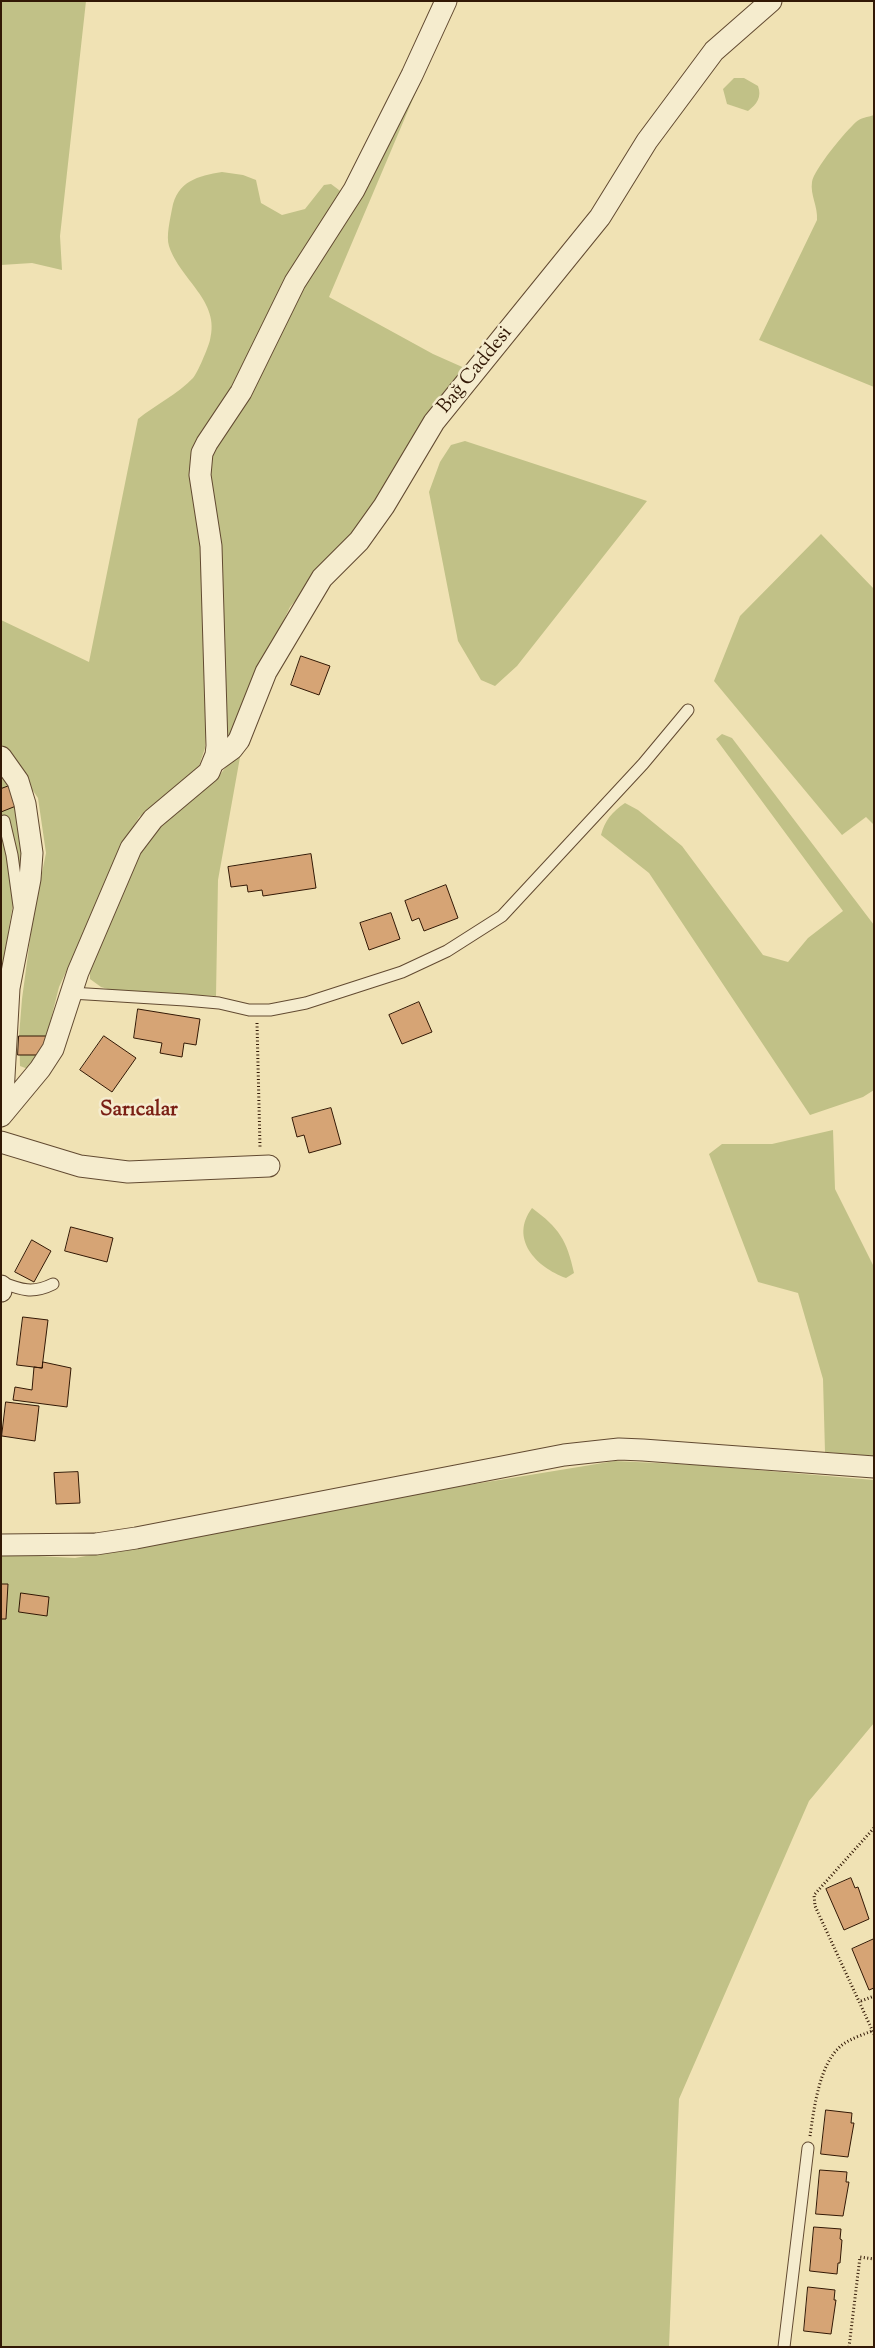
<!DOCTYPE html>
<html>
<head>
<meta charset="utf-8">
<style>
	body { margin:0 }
	#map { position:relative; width:875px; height:2348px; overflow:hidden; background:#f0e2b4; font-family:"Sorts Mill Goudy",serif }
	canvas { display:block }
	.frame { position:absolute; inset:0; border:2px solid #321805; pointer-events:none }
</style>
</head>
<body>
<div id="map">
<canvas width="875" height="2348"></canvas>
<div class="frame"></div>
</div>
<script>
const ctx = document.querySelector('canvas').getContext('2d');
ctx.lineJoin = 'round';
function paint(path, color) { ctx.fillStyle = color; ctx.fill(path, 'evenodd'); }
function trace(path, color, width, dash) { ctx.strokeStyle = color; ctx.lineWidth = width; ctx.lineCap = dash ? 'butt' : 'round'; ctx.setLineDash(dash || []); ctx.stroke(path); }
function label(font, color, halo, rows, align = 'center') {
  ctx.font = font + ' "Sorts Mill Goudy",serif'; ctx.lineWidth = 5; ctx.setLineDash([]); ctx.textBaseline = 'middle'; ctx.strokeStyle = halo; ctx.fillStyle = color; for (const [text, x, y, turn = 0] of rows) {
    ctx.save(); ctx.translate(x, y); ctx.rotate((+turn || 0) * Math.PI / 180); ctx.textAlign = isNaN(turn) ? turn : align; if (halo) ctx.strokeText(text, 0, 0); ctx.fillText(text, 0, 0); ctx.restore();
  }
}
paint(new Path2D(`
	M1,1H86L60,236L62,270L32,263L1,265Z
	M432,54L329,297L433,354L469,370L385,494L290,607L258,674L235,737L224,739L207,457Z
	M734,78H744L758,86C762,97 757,104 748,111L727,104L723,89Z
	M874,115V387L759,340L817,220C818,206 810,195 812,182C814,169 846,131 856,122C860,118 868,117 874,115Z
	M222,172L243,175L256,180L261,203L282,215L305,209L324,185L331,184L343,193L222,408L202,430L192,454L203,552L207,717L205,748L199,766L186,780L139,817L128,837L59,987L42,1055L28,1069L20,1066L19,1036L22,999L33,917L46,853L38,798L1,745V620L89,662L138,419C154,406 179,393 193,378C198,372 208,348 210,340C221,301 180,280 169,246C166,236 170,220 172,209C177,181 198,176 222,172Z
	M465,441L647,501L517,666L495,686L481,680L458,641L429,492L440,462L451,445Z
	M821,534L874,589V825L866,817L842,835L714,681L740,616Z
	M722,734L732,738L874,925V1090L863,1097L810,1115L649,873L601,835C605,820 612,812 625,803L638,810L682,846L763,955L788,962L808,938L843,911L716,739Z
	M242,746L218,880L216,996L115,991L101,987L90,979V967L140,850L168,818L216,780Z
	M1,769L16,806L23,847L9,927L1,999Z
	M833,1130L835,1189L874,1267V1456L825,1452L823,1379L798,1293L758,1282L709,1154L722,1144H772Z
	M532,1208C559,1228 567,1240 574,1273L566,1278C536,1267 509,1239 532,1208Z
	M615,1461L698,1465L874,1480V1723L809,1801L679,2099L669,2347H1V1554L75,1558L102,1553L365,1502Z`), '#c1c187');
const building = new Path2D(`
	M301,656L330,666L319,695L291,685Z
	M9,786L16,806L1,812V789Z
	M311,854L316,888L263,896L262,890L248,892L247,885L231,887L228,867Z
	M446,885L458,918L424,931L419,918L412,921L405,901Z
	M391,913L400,939L369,950L360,923Z
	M419,1002L432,1032L402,1044L389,1015Z
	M138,1009L200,1019L196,1045L184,1043L182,1057L160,1053L162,1043L134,1038Z
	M19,1036H47L42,1055H18Z
	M104,1036L136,1058L112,1092L80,1070Z
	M331,1108L341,1144L309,1153L304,1135L297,1137L292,1118Z
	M71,1227L113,1238L107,1262L65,1251Z
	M32,1240L51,1251L34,1282L15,1272Z
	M23,1317L48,1320L42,1368L17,1365Z
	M43,1362L71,1368L67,1407L13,1400L15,1387L32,1390L34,1367L42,1368Z
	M6,1402L39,1406L35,1441L2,1436Z
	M78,1472L80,1503L56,1504L54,1473Z
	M1,1584H8L6,1619H1Z
	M21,1593L49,1597L47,1616L19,1612Z
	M851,1878L855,1888L858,1887L869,1919L844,1930L826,1889Z
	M874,1939V1988L869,1990L852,1949Z
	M826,2110L852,2113L851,2123H854L848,2157L821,2154Z
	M820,2170L847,2172L846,2182H849L843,2216L816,2214Z
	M814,2227L841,2229L840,2239L842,2240L840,2263H838L837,2274L810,2271Z
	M808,2287L835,2290L834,2300H836L831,2334L804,2331Z`);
paint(building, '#d6a475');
trace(building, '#321805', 1);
const service = new Path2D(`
	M4,821L12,855L19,906
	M71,993L185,1000L219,1003L249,1010H270L306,1003L402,972L447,951L502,916L643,764L688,710
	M1,1282C21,1290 33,1294 53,1284
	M784,2347L808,2148`);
const minor = new Path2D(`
	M1,757L18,781L25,804L32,853L30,879L9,988L2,1112
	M214,762L232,749L239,740L266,672L322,578L359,541L384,506L434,422L600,217L647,141L714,51L771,1
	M1,1116L40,1069L53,1049L78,972L131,848L153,819L209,772L216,755L217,746L211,546L200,475L202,453L207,443L241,392L295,282L354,190L412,75L446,1
	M1,1142L80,1166L128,1172L269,1166
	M1,1286V1291
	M1,1545L96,1544L136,1538L564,1455L619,1449L643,1450L874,1467`);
trace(service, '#624a31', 13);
trace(minor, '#624a31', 23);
trace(new Path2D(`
	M257,1023L260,1147
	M874,1828L814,1895L815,1906L874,2034
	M861,2001L874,1996
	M810,2136C814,2109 819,2064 841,2046C849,2039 862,2035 872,2031
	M849,2347L860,2257L874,2259`), '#321805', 3, [1, 2.5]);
trace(service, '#f5ecce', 11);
trace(minor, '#f5ecce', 21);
label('20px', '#321805', '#f5ecce', [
	["Bağ Caddesi",476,371,-51]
]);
label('bold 21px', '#7a1f14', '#f5ecce', [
	["Sarıcalar",139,1111]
]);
</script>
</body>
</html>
